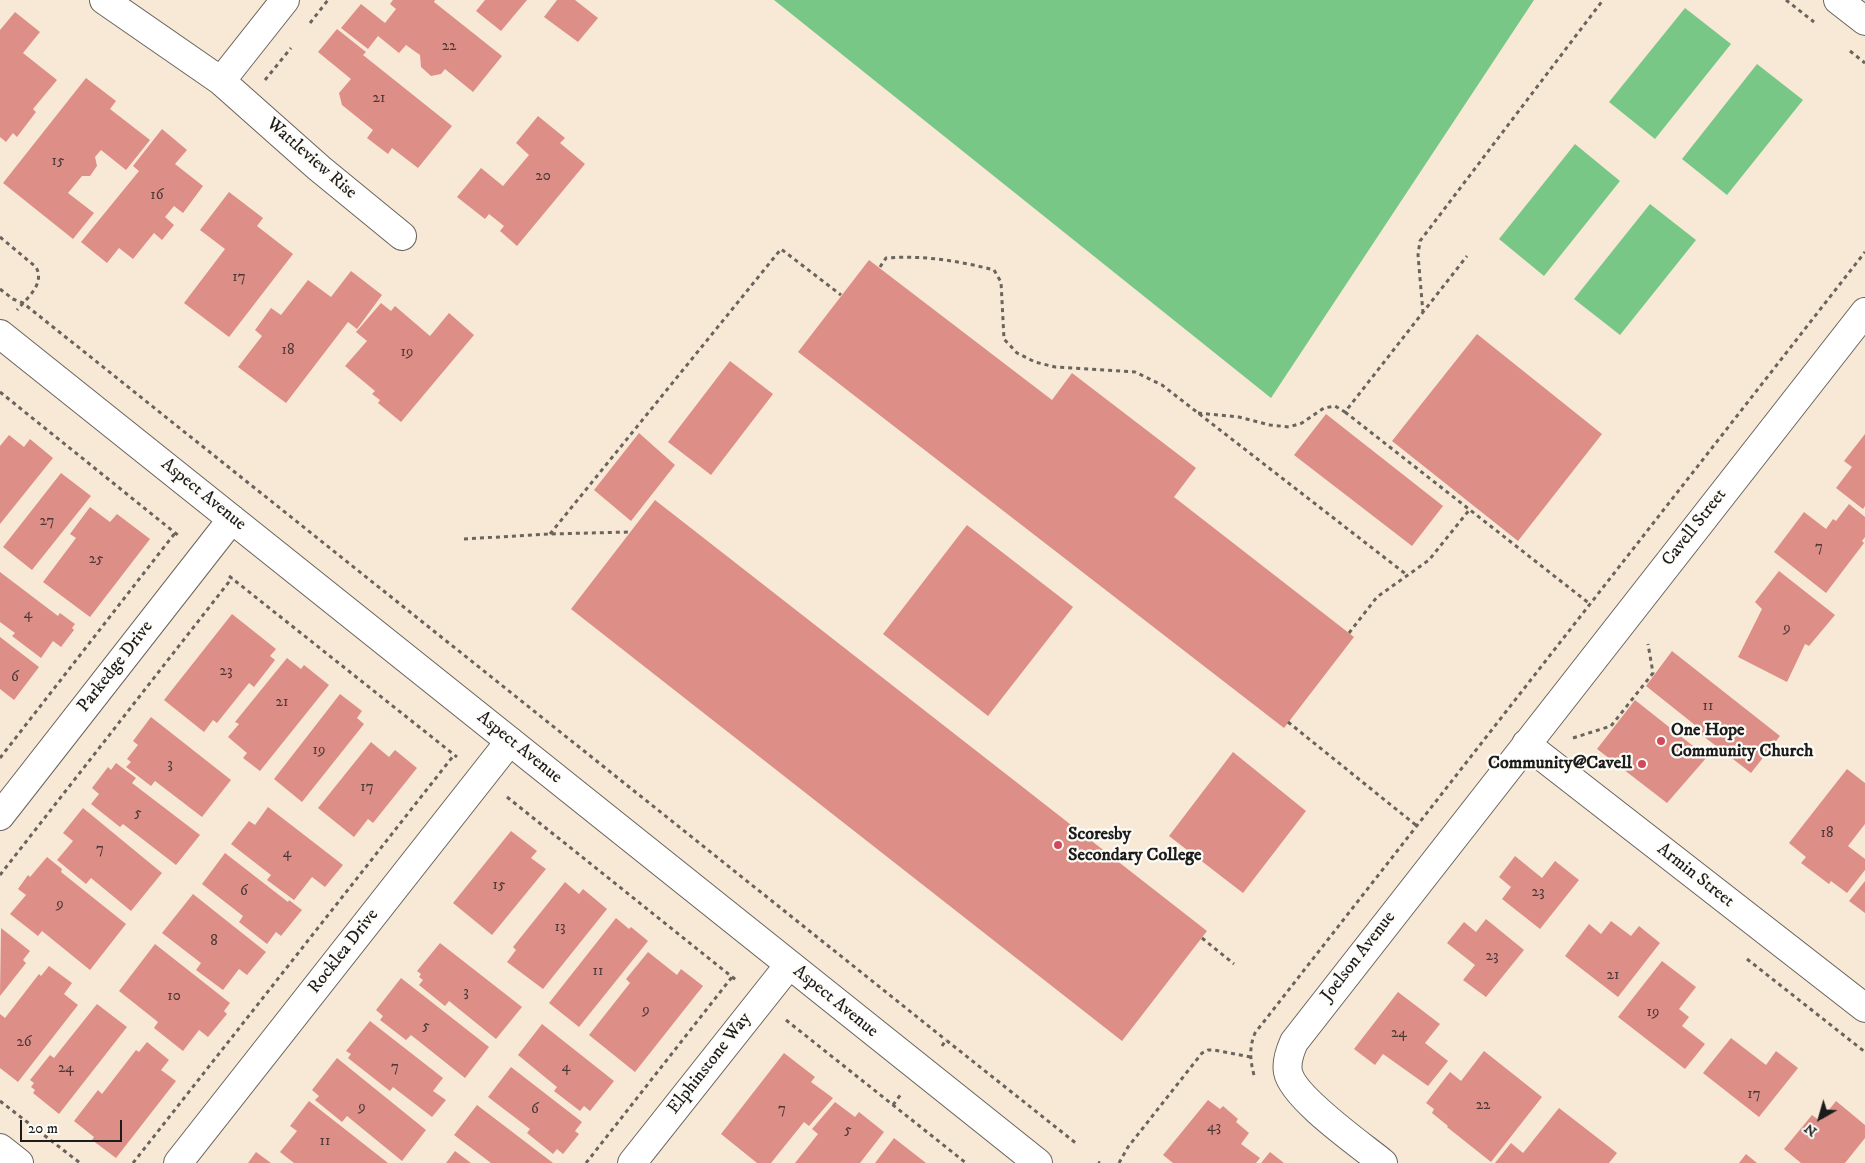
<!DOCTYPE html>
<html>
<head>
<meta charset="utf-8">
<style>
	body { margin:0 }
	#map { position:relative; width:1865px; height:1163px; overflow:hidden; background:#f8e9d7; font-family:"IM FELL DW Pica",serif }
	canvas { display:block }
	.north { position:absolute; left:1795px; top:1093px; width:50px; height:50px; -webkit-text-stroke:4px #fdfcf7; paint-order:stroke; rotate:218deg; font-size:14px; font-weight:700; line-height:20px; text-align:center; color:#1c1c1c }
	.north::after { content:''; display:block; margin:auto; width:18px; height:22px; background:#1c1c1c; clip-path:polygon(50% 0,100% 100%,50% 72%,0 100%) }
	.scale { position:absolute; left:20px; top:1120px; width:102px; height:22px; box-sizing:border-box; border:2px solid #1c1c1c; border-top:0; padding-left:6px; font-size:15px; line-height:18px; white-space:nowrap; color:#1c1c1c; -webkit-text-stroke:4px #fdfcf7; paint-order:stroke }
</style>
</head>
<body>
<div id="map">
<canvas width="1865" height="1163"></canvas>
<div class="north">N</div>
<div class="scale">20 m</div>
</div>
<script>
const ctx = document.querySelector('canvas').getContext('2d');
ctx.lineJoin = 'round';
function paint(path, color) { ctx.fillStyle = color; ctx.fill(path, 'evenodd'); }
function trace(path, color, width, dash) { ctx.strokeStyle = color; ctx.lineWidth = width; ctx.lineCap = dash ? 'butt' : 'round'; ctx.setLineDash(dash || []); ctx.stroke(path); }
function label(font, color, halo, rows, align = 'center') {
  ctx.font = font + ' "IM FELL DW Pica",serif'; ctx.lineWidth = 4.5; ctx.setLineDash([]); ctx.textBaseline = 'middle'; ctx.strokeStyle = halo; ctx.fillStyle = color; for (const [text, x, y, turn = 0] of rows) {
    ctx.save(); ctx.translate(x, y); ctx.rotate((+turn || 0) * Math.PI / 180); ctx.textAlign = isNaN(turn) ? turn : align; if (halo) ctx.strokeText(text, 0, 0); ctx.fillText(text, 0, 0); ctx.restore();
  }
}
paint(new Path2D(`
	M774,0H1534L1271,398Z
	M1685,8L1731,44L1655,139L1609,102Z
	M1757,64L1803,100L1727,195L1682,159Z
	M1575,144L1620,181L1544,276L1499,239Z
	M1650,204L1696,240L1620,335L1574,299Z`), '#79c787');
paint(new Path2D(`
	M393,0H435L434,2L502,56L473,92L445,69L441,74L431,76L421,67L420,55L406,45L399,53L378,36L368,49L341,28L361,4L385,23L396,9L390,4Z
	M485,0H527L501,31L476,11Z
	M557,0H575L598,18L578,42L544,17Z
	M15,12L40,32L23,53L57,80L33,109L36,112L17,137L13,133L6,142L0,137V30Z
	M337,29L366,52L363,55L452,126L418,168L392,148L388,154L367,138L373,130L342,105L339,93L351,79L318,52Z
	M86,78L116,101L110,109L150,140L126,170L101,150L95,157L97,166L90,176H82L68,193L94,213L73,239L3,183Z
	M538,116L565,138L560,143L585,164L517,246L500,231L504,226L489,214L485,219L457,197L481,168L503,186L529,155L516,143Z
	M162,129L187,150L175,164L203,186L183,213L174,206L165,217L174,225L162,240L154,233L133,259L119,248L107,263L81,242L139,171L133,166Z
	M229,192L263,218L257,226L293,254L229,337L184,303L225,249L200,230Z
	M869,260L1052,400L1072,373L1196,468L1174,497L1354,637L1284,728L798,352Z
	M351,271L382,295L357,329L348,322L286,403L238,367L262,336L255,330L271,308L281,315L308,280L331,297Z
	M381,303L391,311L395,306L430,336L449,313L474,335L401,422L378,403L380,400L372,394L375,391L345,366L367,341L356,332Z
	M1477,334L1602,434L1518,541L1392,441Z
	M730,361L773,394L711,475L668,442Z
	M1326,414L1443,506L1412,546L1294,455Z
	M639,433L675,465L631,521L594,490Z
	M1865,434V506L1863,509L1836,488L1852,467L1844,461Z
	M9,435L24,447L30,439L53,458L0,524V446Z
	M61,473L91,496L32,570L3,547Z
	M655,500L1207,931L1122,1041L571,609Z
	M1849,504L1865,517V537L1862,541L1864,543L1826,593L1774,552L1804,512L1826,529L1833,519L1836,521Z
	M90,507L110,522L117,514L150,539L90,617L43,582L76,538L70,534Z
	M967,525L1073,607L988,716L883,634Z
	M1779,571L1835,615L1809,646L1805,644L1787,682L1738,657L1762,609L1755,602Z
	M0,572L58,616L60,613L75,624L72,628L74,630L61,647L53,641L41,658L12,636L15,633L0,622Z
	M232,614L276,649L270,656L275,660L254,687L249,683L217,723L213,720L204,732L164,700Z
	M0,637L39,667L14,700L0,689Z
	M1672,651L1780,736L1751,773L1698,732L1700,729L1646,686Z
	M287,658L301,669L304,665L329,685L260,771L243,758L247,753L228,737L239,724L235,722Z
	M340,694L362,711L357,718L364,724L302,802L274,779Z
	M1635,700L1707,757L1667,803L1597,749Z
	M151,717L231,780L202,817L155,781L151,786L126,767L131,762L127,759L138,745L133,741Z
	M371,742L389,757L395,750L417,768L373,823L368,819L354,837L318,808Z
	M1233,752L1306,811L1243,893L1169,836Z
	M116,763L136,778L132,783L200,835L176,865L123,824L120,827L91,804L99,794L92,788L108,767L111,770Z
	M1847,769L1865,783V824L1848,846L1865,859V870L1847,893L1831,881L1829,884L1801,863L1806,857L1789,843Z
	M268,807L343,865L325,887L312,877L294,900L267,880L271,875L231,844L249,821L255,825Z
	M83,808L162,873L131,911L91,878L86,884L57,860L73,841L63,833Z
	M511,831L537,851L531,858L546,869L492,935L453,903Z
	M225,853L288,902L289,900L302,910L281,936L276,932L267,944L239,922L243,916L202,884Z
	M1515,856L1542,878L1555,861L1579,880L1540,929L1502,899L1511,887L1499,877Z
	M47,857L62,869L61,872L126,924L90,970L42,931L38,936L10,914L26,895L18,889L28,875L30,877Z
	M1865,881V913L1849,901Z
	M565,882L579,894L583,889L607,909L543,989L507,962L516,950L513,947Z
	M193,894L266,952L247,975L239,969L223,990L196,970L201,963L162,933Z
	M616,918L629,929L631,927L648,941L579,1027L549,1003Z
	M1486,919L1524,950L1486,997L1463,980L1475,965L1447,943L1464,922L1476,932Z
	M1611,921L1631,936L1639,926L1660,943L1618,997L1565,956L1589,924L1601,934Z
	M1,928L30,951L23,960L26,963L0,996Z
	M440,943L522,1007L496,1039L449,1001L445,1006L419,985L423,980L419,977L421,974L417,971Z
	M155,944L230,1003L224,1011L227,1014L208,1037L199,1030L183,1051L154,1028L158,1022L119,991Z
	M648,952L677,975L681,969L703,986L635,1072L589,1035L630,983L626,979Z
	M1662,961L1696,987L1679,1009L1689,1017L1682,1026L1705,1044L1685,1069L1618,1017Z
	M49,966L72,983L64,994L78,1005L18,1082L0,1068V1014L5,1018L39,974L41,976Z
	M401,978L489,1047L465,1078L411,1035L406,1040L380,1020L383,1016L376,1010Z
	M1398,992L1440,1024L1425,1043L1448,1061L1428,1086L1383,1054L1375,1065L1354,1049Z
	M97,1004L127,1027L59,1114L33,1093L35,1090L31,1087L34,1083L30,1080L50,1055L54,1058Z
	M370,1021L443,1078L433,1091L446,1100L432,1117L393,1087L390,1091L348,1058L351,1054L346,1051Z
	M542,1024L614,1081L590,1111L584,1106L580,1111L554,1091L557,1087L518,1055Z
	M1731,1038L1766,1065L1776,1051L1798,1068L1759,1117L1703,1073Z
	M147,1042L169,1060L161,1070L176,1081L116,1158L92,1140L94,1137L74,1121L98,1090L102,1094L136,1050L139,1052Z
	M1484,1051L1542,1097L1491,1162L1447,1127L1448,1126L1432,1113L1434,1109L1426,1103L1450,1072L1461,1081Z
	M784,1053L815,1077L811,1082L833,1098L809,1126L804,1122L771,1163H757L721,1134Z
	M337,1058L426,1130L402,1161L347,1116L342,1122L315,1100L319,1096L312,1090Z
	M511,1067L582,1122L575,1131L579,1134L563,1154L557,1149L553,1154L527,1133L530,1129L488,1097Z
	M1208,1100L1220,1109L1223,1106L1238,1119L1236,1122L1249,1133L1241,1144L1260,1158L1256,1163H1173L1163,1155Z
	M309,1101L388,1163H294L280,1152L297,1131L290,1126Z
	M1836,1101L1865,1125V1138L1845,1163H1801L1784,1149L1812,1115L1820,1121Z
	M835,1102L855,1117L859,1112L884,1132L860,1163H795L818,1134L812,1129Z
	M477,1105L553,1163H491L454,1135Z
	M1559,1108L1617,1153L1609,1163H1495L1511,1143L1523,1153Z
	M894,1138L926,1163H875Z
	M455,1151L471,1163H446Z
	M256,1152L271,1163H248Z
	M1270,1152L1284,1163H1261Z
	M1746,1154L1757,1163H1739Z`), '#dc8e87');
const minor = new Path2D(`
	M104,0L221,81L319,168L402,236
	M1838,0L1865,21
	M221,81L285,0
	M0,334L1038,1163
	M1526,744L1865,1008
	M0,816L232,519
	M0,1148L19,1163
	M178,1163L510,741
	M632,1163L789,965
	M1383,1163C1361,1145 1293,1098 1288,1072C1286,1062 1290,1051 1294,1042L1865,312`);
trace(minor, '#69645d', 30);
trace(new Path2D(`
	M1786,0L1814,22
	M310,23L328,0
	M1850,51L1865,63
	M265,80L291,48
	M0,237L36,267C45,284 28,297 17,310
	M880,267L886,258C922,255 960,261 994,270L1001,282L1004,339L1017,353L1035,362L1055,367L1135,372L1162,385L1407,575
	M0,289L13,299L23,303L946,1040
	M1423,313L1418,255L1420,241L1603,0
	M0,392L179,536
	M1345,412L1590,604
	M1198,413L1239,417L1270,425L1289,427L1302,423L1324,408L1335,406L1345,412L1467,256
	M550,534L781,249L841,295
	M464,539L550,534L630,532
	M229,576L457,757
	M1349,633L1377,597L1429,560L1470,509
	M1288,722L1417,826
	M1573,738L1611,726L1653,673L1648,644
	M0,758L175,533
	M507,797L736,980
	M0,875L232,578
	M1202,938L1234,964
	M1747,959L1865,1052
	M786,1020L966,1163
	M942,1046L946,1040L1077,1144
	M1254,1075C1250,1060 1249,1047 1255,1033L1865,252
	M0,1101L80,1163
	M893,1105L901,1094
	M1098,1162L1100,1163
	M133,1163L454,755
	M586,1163L732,977
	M1119,1163L1128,1147L1202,1053L1208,1050H1214L1251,1057`), '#69645d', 3, [4, 4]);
trace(minor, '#fff', 28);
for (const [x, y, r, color] of [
	[1661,741,5,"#d1495b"],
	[1642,764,5,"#d1495b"],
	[1058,845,5,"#d1495b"]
]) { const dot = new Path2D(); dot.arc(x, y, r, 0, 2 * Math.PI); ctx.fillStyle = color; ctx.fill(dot); trace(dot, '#fdfcf7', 2); }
label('15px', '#4c3837', null, [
	["22",449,47],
	["21",379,99],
	["15",58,162],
	["20",543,177],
	["16",157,196],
	["17",239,278],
	["18",288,351],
	["19",407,353],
	["27",47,522],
	["7",1819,548],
	["25",96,560],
	["4",28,615],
	["9",1787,629],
	["23",226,672],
	["6",15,678],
	["21",282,703],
	["11",1708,707],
	["19",319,751],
	["3",170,765],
	["17",367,788],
	["5",138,814],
	["18",1827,834],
	["7",100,850],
	["4",287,854],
	["15",499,886],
	["6",244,892],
	["23",1538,893],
	["9",60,905],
	["13",560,928],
	["8",214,942],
	["23",1492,957],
	["11",598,972],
	["21",1613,976],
	["3",466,993],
	["10",174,997],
	["9",646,1011],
	["19",1653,1013],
	["5",426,1027],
	["24",1399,1034],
	["26",24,1043],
	["7",395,1068],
	["4",566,1068],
	["24",66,1069],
	["17",1754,1095],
	["22",1483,1106],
	["9",362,1108],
	["6",535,1110],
	["7",782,1110],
	["43",1214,1128],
	["5",848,1131],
	["11",325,1142]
]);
label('18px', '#1c1c1c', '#fdfcf7', [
	["Wattleview Rise",311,159,41],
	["Aspect Avenue",203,495,39],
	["Cavell Street",1695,528,-52],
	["Parkedge Drive",116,667,-52],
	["Aspect Avenue",519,748,39],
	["Armin Street",1695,876,38],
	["Rocklea Drive",344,952,-52],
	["Joelson Avenue",1359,957,-52],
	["Aspect Avenue",835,1002,39],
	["Elphinstone Way",710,1064,-52]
]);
label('bold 18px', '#1c1c1c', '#fdfcf7', [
	["One Hope",1671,731],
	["Community Church",1671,752],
	["Community@Cavell",1632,764,"right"],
	["Scoresby",1068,835],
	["Secondary College",1068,856]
], 'left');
</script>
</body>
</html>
